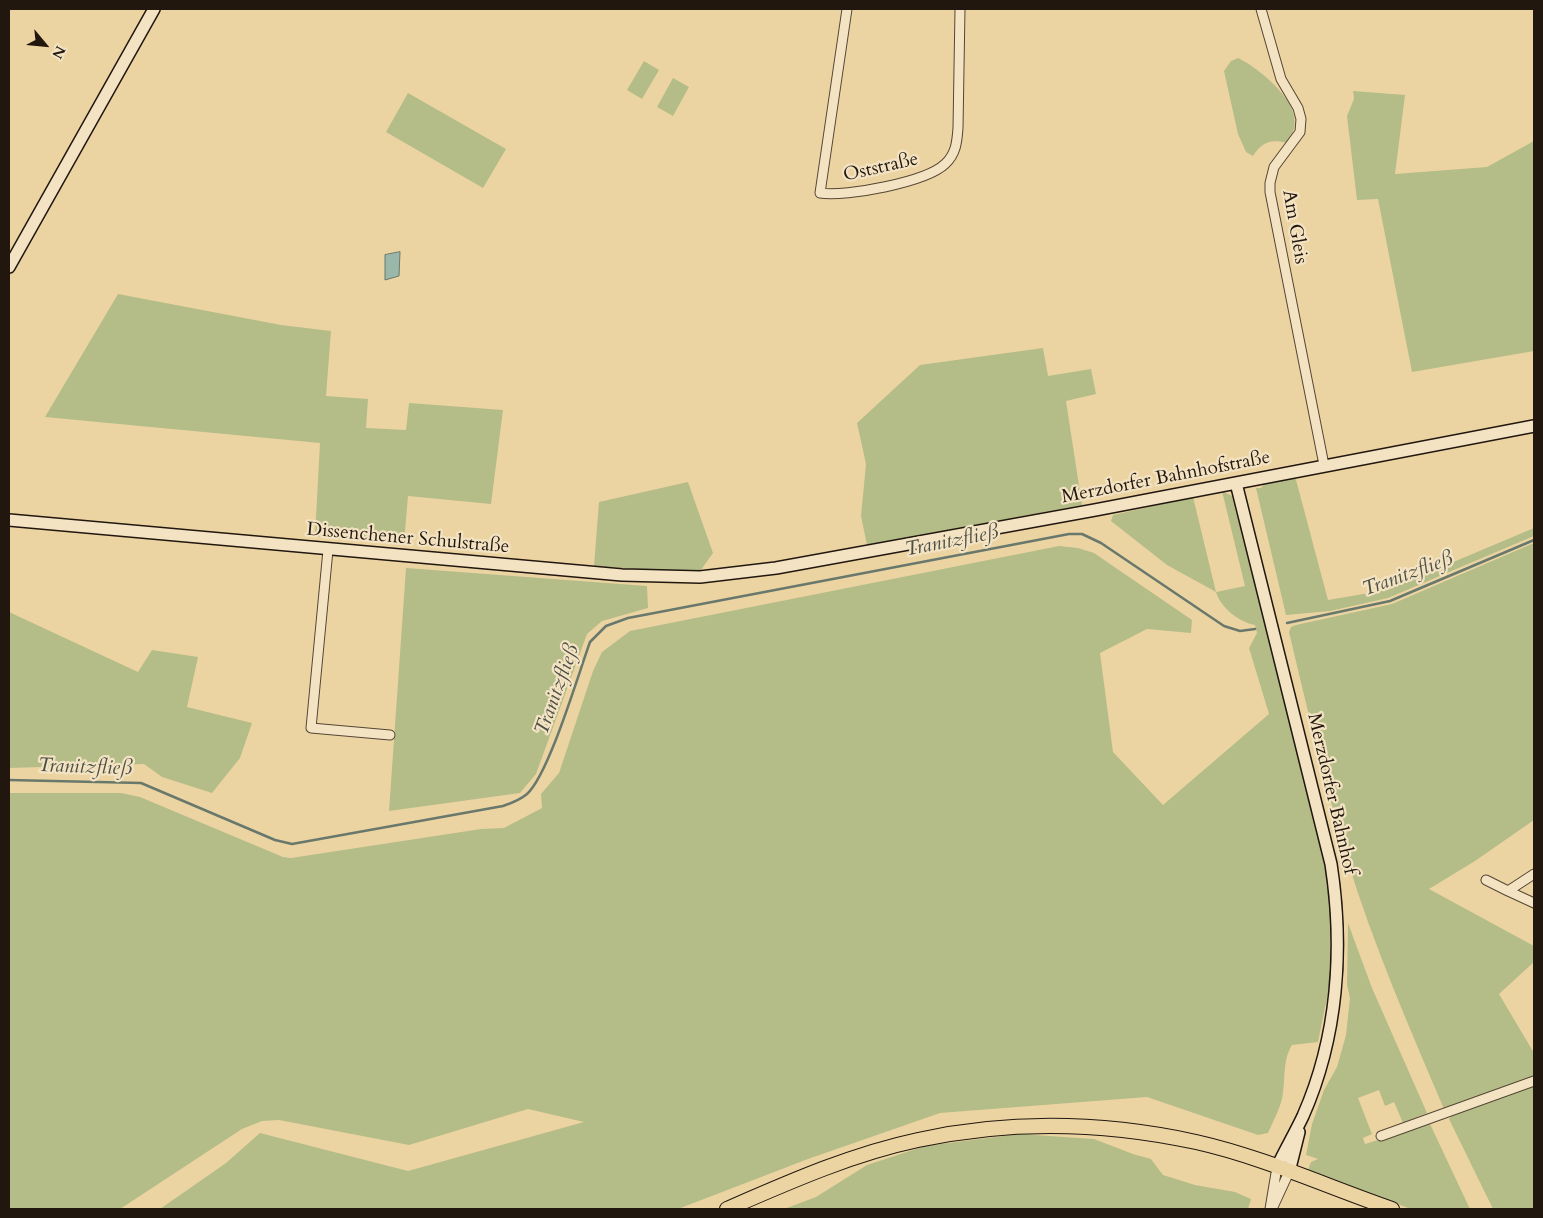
<!DOCTYPE html>
<html>
<head>
<meta charset="utf-8">
<style>
	body { margin:0 }
	#map { position:relative; width:1543px; height:1218px; overflow:hidden; background:#ecd4a2; font-family:Cardo,serif }
	canvas { display:block }
	.frame { position:absolute; inset:0; border:10px solid #21170f; pointer-events:none }
	.north { position:absolute; left:20px; top:20px; width:50px; height:50px; -webkit-text-stroke:4px #f3e3c3; paint-order:stroke; rotate:118deg; font-size:14px; font-weight:700; line-height:20px; text-align:center; color:#21170f }
	.north::after { content:''; display:block; margin:auto; width:18px; height:22px; background:#21170f; clip-path:polygon(50% 0,100% 100%,50% 72%,0 100%) }
</style>
</head>
<body>
<div id="map">
<canvas width="1543" height="1218"></canvas>
<div class="frame"></div>
<div class="north">N</div>
</div>
<script>
const ctx = document.querySelector('canvas').getContext('2d');
ctx.lineJoin = 'round';
function paint(path, color) { ctx.fillStyle = color; ctx.fill(path, 'evenodd'); }
function trace(path, color, width, dash) { ctx.strokeStyle = color; ctx.lineWidth = width; ctx.lineCap = dash ? 'butt' : 'round'; ctx.setLineDash(dash || []); ctx.stroke(path); }
function label(font, color, halo, rows, align = 'center') {
  ctx.font = font + ' Cardo,serif'; ctx.lineWidth = 4.5; ctx.setLineDash([]); ctx.textBaseline = 'middle'; ctx.strokeStyle = halo; ctx.fillStyle = color; for (const [text, x, y, turn = 0] of rows) {
    ctx.save(); ctx.translate(x, y); ctx.rotate((+turn || 0) * Math.PI / 180); ctx.textAlign = isNaN(turn) ? turn : align; if (halo) ctx.strokeText(text, 0, 0); ctx.fillText(text, 0, 0); ctx.restore();
  }
}
paint(new Path2D(`
	M1238,58C1259,68 1301,102 1294,128C1293,133 1289,138 1287,143C1271,139 1262,142 1253,156L1246,152L1238,134L1224,71L1231,61Z
	M644,61L659,70L642,99L627,90Z
	M673,78L689,87L673,116L657,107Z
	M1353,91L1405,95L1395,174L1487,167L1534,141V351L1412,372L1378,199L1357,200L1347,116L1354,99Z
	M408,93L506,149L483,188L386,132Z
	M118,294L281,325L331,331L326,396L368,399L366,428L406,430L409,403L503,410L491,504L408,496L404,543L315,536L320,443L45,417Z
	M1043,348L1048,376L1091,369L1096,394L1066,401L1082,505L867,545L861,516L866,464L857,423L920,365Z
	M1295,476L1328,600L1387,590L1534,528V536L1388,598L1330,611L1286,615L1256,488H1261L1267,481Z
	M688,482L713,553L698,574L594,566L599,502Z
	M1222,491L1232,496L1330,883L1331,978L1318,1042L1292,1045C1282,1061 1286,1080 1282,1099C1279,1110 1273,1122 1268,1133L1258,1135L1147,1097L940,1113L808,1159L678,1209H160L226,1163L260,1133L408,1171L584,1122L528,1109L409,1145L279,1120L262,1121L242,1129L120,1209H9V793H121L140,797L283,857L291,858L481,829L504,828L542,808L541,794L559,773L593,671L602,652L630,631L1059,546L1078,548L1094,553L1192,620L1191,633L1147,629L1100,653L1113,752L1163,805L1269,714L1249,648L1257,633L1255,625C1239,622 1221,608 1216,592L1167,565L1111,521L1113,515L1193,497L1216,592L1245,586Z
	M1534,543V820L1475,861L1429,889L1534,946V962L1499,994L1534,1053V1079L1444,1109C1409,1027 1373,944 1347,859C1325,784 1307,708 1289,632L1291,627L1296,625L1392,604Z
	M406,568L647,586L648,608L602,621L587,634L536,774L520,793L389,811Z
	M9,612L138,672L152,650L198,657L187,707L252,723L240,758L212,793L162,777L144,764L9,768Z
	M1348,923L1372,988L1427,1113L1403,1123L1394,1102L1385,1106L1379,1090L1358,1098L1372,1134L1363,1138L1365,1144L1430,1124L1470,1209H1411L1308,1170L1311,1162L1318,1159L1306,1155L1312,1124L1324,1090L1337,1067L1346,1035L1350,998L1347,985Z
	M1534,1084V1209H1493L1449,1119L1453,1114Z
	M1019,1134L1094,1139L1133,1154L1151,1159L1163,1175L1195,1185L1235,1192L1251,1199L1248,1209H784L816,1197L867,1165L925,1146Z`), '#b4bd88');
const water = new Path2D(`
	M400,252L399,276L385,280V255Z`);
paint(water, '#99b8aa');
trace(water, '#69786c', 1);
trace(new Path2D(`
	M1287,623L1390,601L1534,540
	M9,780L141,783L275,840L292,844L503,806C512,803 520,800 527,794C549,774 578,675 590,642L606,626L628,618L1069,534H1082L1101,543L1224,626L1240,631L1255,629`), '#69786c', 2.5);
const street = new Path2D(`
	M847,9L820,193C847,197 926,182 945,164C956,154 957,142 958,128L960,9
	M1261,9L1281,79L1298,108L1301,119L1300,132L1274,167L1270,183V192L1324,465
	M328,550L311,728L390,735
	M1534,874L1508,891L1534,903
	M1486,880L1508,891
	M1381,1136L1534,1081
	M1270,1209L1277,1167
	M1272,1209L1289,1172`);
const secondary = new Path2D(`
	M9,267L154,9
	M1236,483L1331,864C1344,948 1338,1037 1303,1116C1295,1133 1285,1150 1277,1167
	M9,520L622,575L700,577L776,568L1095,510L1534,426
	M1289,1172L1299,1132`);
const primary = new Path2D(`
	M727,1209C789,1182 852,1154 918,1140C1010,1120 1104,1122 1196,1142C1263,1157 1328,1187 1392,1209`);
trace(street, '#544634', 11);
trace(secondary, '#21170f', 14);
trace(primary, '#21170f', 16);
trace(street, '#f3e3c3', 9);
trace(secondary, '#f3e3c3', 11);
trace(primary, '#ecd4a2', 14);
label('19px', '#21170f', '#f3e3c3', [
	["Oststraße",881,168,-13],
	["Am Gleis",1294,227,80],
	["Merzdorfer Bahnhofstraße",1166,478,-11],
	["Dissenchener Schulstraße",408,539,5],
	["Merzdorfer Bahnhof",1331,794,77]
]);
label('italic 20px', '#4b4f45', '#f3e3c3', [
	["Tranitzfließ",952,542,-11],
	["Tranitzfließ",1408,575,-20],
	["Tranitzfließ",558,690,-70],
	["Tranitzfließ",85,768,2]
]);
</script>
</body>
</html>
